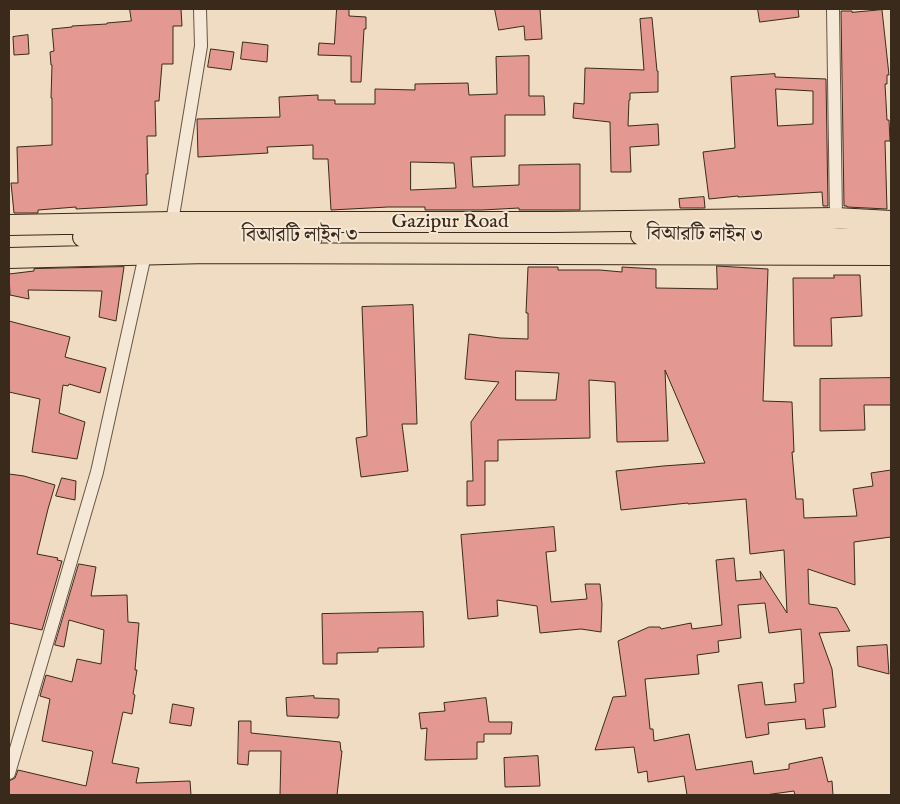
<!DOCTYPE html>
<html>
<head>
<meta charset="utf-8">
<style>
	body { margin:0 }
	#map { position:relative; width:900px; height:804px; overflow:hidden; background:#efdcc2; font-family:"IM FELL English",serif }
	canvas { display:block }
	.frame { position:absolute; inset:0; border:10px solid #3a2a1b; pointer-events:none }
</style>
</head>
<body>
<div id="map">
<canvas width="900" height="804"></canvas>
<div class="frame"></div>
</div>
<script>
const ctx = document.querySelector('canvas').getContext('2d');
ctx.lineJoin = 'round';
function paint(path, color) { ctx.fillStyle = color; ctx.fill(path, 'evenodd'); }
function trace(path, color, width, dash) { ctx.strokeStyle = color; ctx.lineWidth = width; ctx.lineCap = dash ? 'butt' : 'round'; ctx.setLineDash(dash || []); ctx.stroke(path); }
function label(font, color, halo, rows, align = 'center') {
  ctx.font = font + ' "IM FELL English","Noto Serif Bengali",serif'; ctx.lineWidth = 4; ctx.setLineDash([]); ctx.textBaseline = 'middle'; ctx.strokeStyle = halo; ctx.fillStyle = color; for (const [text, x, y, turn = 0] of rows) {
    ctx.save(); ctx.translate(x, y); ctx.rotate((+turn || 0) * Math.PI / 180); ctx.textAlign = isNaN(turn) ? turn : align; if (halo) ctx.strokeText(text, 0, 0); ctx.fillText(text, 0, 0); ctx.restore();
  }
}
const building = new Path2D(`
	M130,9H181L182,26H173V64H162L159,101H155L156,136H147L148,174H146L147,205L76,209V207L38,210V213H14L11,183H18L17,147L52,145V98H51L52,65H51L50,52L54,51L52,29L72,27V26L107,24V23L131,21Z
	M337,9H349V16L366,17V29H364L361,82H351V56L318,55L319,43L334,44Z
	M495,9H540L542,39L525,40L524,26L499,30Z
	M758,9H798L799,17L760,22Z
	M882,10L889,75H887V84H885L887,120H889L890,141H885L887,209L847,207V206H844L841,11H852V12Z
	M652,18L657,71H658V92L630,93V100H629L628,126L658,124L659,145L630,147L631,172H611L610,122L573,118L574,103L584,104L585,68L644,70L640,19Z
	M28,35L29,54L14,55L13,37Z
	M243,42L268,45L267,62L241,59Z
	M211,49L234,52L231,70L208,67Z
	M529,56V96H544L545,115H505V156L471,157L473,187L519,185V165L580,164V210H519V208L482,210H425V207H388L331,210L328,159H313V145L267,147L268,153L198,157L197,119L280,117L279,97L318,95V100H335V104H375V89L415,90V84L468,83L469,95L497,94L496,57ZM411,162L454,163L456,188L411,190Z
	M775,74V77L826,79L828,206H823L822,192L738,197V196L709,199L703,152L735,148L731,77ZM776,89L813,91V124L778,126Z
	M704,197L705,208H680L679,199Z
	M717,266L768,269L763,401L792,402L794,452H792L796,499H803L804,518L857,516L853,489L873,486L871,473L891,470V537L854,542L855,585L808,569L809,604L837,608L850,631L819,633L832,669L836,707L823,709L825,727L806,729L805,719L768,723L769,734L746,738L738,685L762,682L765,705L796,702L794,684L804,683L801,629L769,633L765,603L738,605L741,638L718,641L719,652L697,655L699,674L645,679L650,729H653L654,741L689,734L696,770L752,761L754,774L789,769V764L822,757L828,782L832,781L833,795H795L794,791L765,795H687L684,776L648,782L647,771L638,773L634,747L595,750L613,697L626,696L618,641L649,627H660L661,629L691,623L692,629L722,625L716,560L734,558L736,581L761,579L760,571L787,613L784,550L750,554L746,499L688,504V503L621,510L616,471L663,466L705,463L665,370L668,441L617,442L615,382L589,380L590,438L498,440V461H485V505L467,506V481H473L471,422L499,382L465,379L469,334L500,338L528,339V313H526L528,267H558V270H600L622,272V267L656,269V288L717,289ZM516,371L559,373L556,400H516Z
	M124,267L116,321L99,317L102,291L28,290L29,299L10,295L9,274L34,271V269Z
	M834,275H860L862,316L831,318L832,346H794L793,278H834Z
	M413,305L417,424H402L408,471L361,477L356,438L367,436L362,307Z
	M9,321L70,337L65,357L106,368L100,393L69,384L68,386L63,385L59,413L85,422L77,459L32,452L40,399L9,392Z
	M891,378V405H864L865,430L820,431V379Z
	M9,474L24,476L55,485L48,509L37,554L58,558L57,560L62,561L42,630L9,623Z
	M62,478L76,481L75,500L56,496Z
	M554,527L556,551L546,552L551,602L587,599L585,584H600L602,604L601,632L581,629L540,633L537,606L497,600L498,616L468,619L461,535Z
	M79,564L96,567L91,596L127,595L128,622L139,623L135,670H137L133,694L135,695L132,714L123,712L112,763L139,768L136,783L190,781L191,795H9V781L15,778L18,770L86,786L93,752L92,751L42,741L50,699L40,696L46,675L72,682L77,659L101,664L104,630L69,620L64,647L55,645Z
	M423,612L424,647L378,648V652L337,653V664H323L322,614Z
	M887,645L889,674L858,666L857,647Z
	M314,696V698L339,699V716H338V718L287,716L286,698Z
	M486,698L489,722H512L511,734H484V742H477V759L425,760L427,728L421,729L419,713L445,711L444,703Z
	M173,704L194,708L191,726L170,723Z
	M239,721H251V733L340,742L341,751H342L337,795H280L281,751H249L248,765L238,764Z
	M538,756L540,786L505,787L504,758Z`);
paint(building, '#e39891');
trace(building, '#3a2a1b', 1);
const street = new Path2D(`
	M833,9L836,218
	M172,222L201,46L200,9
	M9,773L97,472L145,255`);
const primary = new Path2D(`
	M9,225L172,222H554L836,218L891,221
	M641,235H720L891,240
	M83,237H312
	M9,258L207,253L891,255`);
trace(street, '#675645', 14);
trace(primary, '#3a2a1b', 22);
trace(street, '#f5e8d7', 12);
trace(primary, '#efdcc2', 20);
label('20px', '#3a2a1b', '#f5e8d7', [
	["Gazipur Road",450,223],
	["বিআরটি লাইন ৩",705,236,1],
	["বিআরটি লাইন ৩",300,237]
]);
</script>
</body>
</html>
